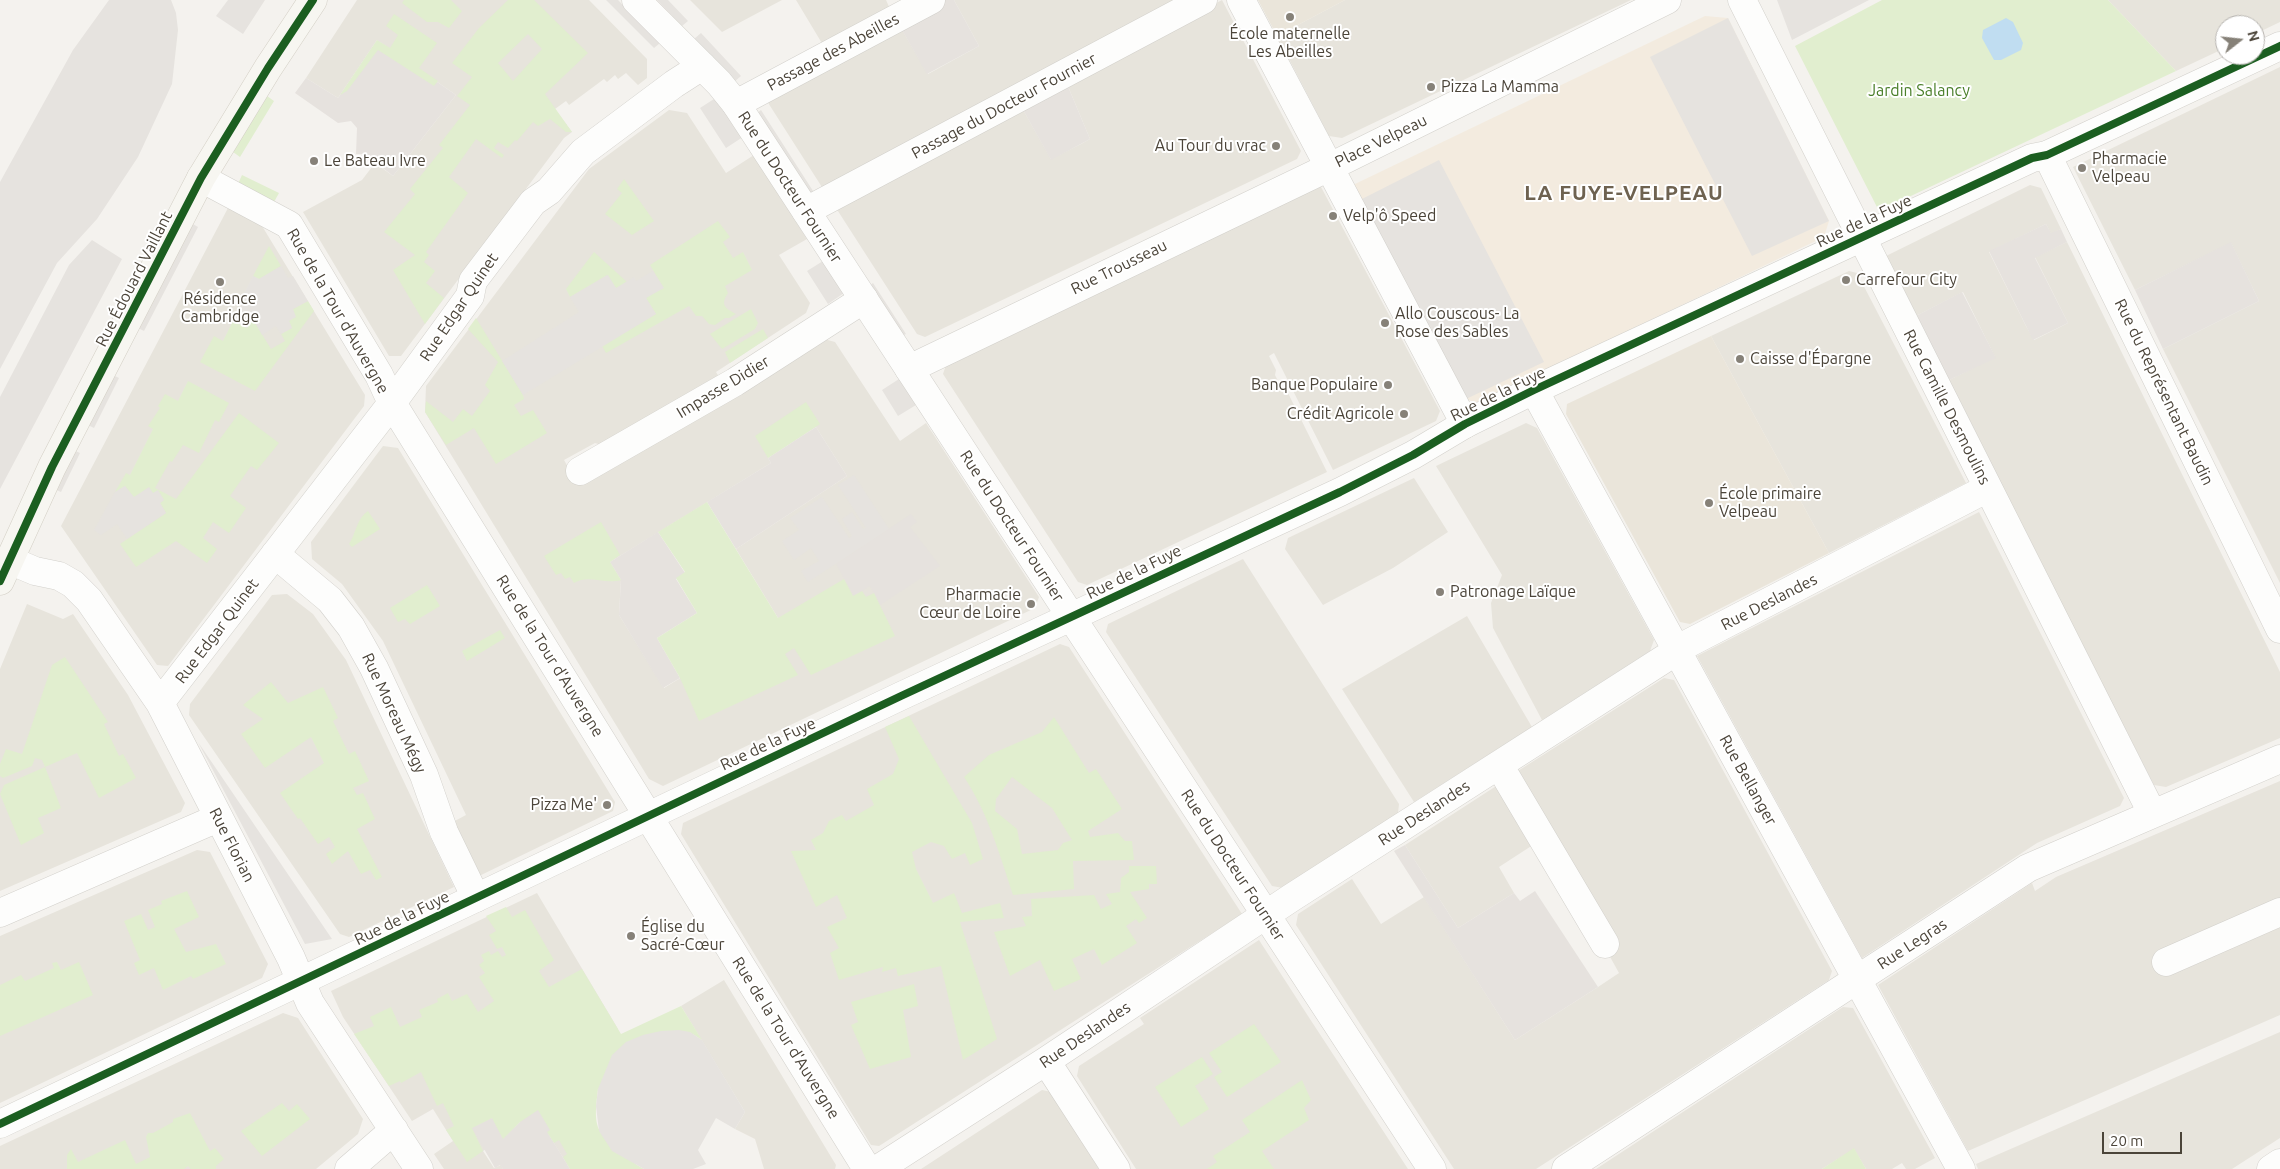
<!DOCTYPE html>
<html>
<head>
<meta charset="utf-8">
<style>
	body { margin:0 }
	#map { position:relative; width:2280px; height:1169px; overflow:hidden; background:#f4f2ee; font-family:Ubuntu,sans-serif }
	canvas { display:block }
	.north { position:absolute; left:2215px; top:15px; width:50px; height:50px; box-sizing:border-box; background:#fff; border:1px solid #b7b4b0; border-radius:50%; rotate:74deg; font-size:14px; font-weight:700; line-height:20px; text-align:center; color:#4b4439 }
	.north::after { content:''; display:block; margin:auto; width:18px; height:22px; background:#868178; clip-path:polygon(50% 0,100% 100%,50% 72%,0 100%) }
	.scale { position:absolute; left:2102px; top:1132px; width:80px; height:22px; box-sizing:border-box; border:2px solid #4b4439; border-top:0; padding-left:6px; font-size:15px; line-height:18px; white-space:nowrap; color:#4b4439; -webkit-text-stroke:4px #fff; paint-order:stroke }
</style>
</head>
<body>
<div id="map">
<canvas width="2280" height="1169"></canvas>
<div class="north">N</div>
<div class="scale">20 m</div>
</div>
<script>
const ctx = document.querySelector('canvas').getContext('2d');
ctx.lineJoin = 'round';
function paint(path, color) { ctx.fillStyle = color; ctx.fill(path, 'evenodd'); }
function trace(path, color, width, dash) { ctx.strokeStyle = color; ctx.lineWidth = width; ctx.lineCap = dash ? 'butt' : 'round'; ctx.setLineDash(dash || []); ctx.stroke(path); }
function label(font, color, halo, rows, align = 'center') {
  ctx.font = font + ' Ubuntu,sans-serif'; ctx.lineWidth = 4; ctx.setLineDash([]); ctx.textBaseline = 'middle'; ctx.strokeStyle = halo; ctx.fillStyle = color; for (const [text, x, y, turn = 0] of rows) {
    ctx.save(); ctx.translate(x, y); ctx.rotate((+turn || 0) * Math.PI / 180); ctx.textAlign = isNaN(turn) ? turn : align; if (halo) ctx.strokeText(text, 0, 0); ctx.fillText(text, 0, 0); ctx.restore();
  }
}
paint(new Path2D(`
	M357,0H589L647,59V78L638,85L626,73L618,79L615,75L607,82L604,79L569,105L566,101L555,109L572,132L564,138L401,356H389L303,212L362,180L375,163L393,176L456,95L377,40L338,98L306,78Z
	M690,0H782L722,32Z
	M796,0H886L890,9L823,45Z
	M954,0H1191L827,195L765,98L898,23L928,74L979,46Z
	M1222,0L1301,151L1297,159L925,337L917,334L836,208L1022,108L1051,159L1081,144L1090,139L1067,84Z
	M1345,0H1631L1342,138L1329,136L1277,36Z
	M2108,0H2280V22L2255,34V25H2225V48L2176,71Z
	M2280,67V583L2163,349L2259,301L2231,243L2135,290L2073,167Z
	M669,110L687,113L726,173L754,155L807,239L779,255L810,303L806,313L716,372L719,377L602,445L595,443L564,460L578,485L608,469L824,339L835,342L900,441L926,423L1039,597L1035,608L663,786L649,779L425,412L426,386L589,169ZM816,427L847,476L736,549L778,618L664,688L619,615L621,580L610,562L771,463L768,458Z
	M2030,185L2041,188L2061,229L2051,234L2046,224L1989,252L2026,326L2034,340L2068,323L2035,257L2067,242L2280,672V738L2166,787L2154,785L1947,381L1995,357L1963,292L1914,317L1884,257Z
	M1316,186L1321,187L1440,411L1436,421L1333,470L1274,353L1269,356L1276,370L1275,375L1281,387L1287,391L1327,472L1087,585L1078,582L943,374L947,362Z
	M228,208L262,226L365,395L364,406L168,666L157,665L61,526Z
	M1849,271L1857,273L1966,483L1829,553L1711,336Z
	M1526,423L1537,428L1654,640L1650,651L1542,720L1493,628L1491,603L1502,575L1436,466Z
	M383,446L398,448L615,802L613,811L477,877L451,823L466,815L383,641L342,584L312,559L311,542Z
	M1414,478L1448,532L1393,568L1323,605L1285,549L1288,538Z
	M1979,512L2124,798L2120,806L2037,843L1862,958L1697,656Z
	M1243,559L1399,804L1398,813L1283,888L1272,886L1106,632L1108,624Z
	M287,594L313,614L346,660L454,887L349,937L340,934L189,715L190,704L272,595Z
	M27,604L63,619L73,614L128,695L185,803L181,812L0,891V669Z
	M1467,616L1532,727L1414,802L1342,689Z
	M1060,644L1069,647L1242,914L879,1146L871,1145L681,834L683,823Z
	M1664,678L1674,680L1832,971L1829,980L1536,1169H1454L1296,925L1298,914L1352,879L1381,924L1424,897L1515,1040L1598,987L1619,973L1510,776Z
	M1504,781L1539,841L1499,867L1514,893L1458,928L1405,845Z
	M2280,781V899L2166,968L2169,976L2280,927V1015L1968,1151L1878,985L2032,883L2035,891L2056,877Z
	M197,850L210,852L268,964L262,978L0,1103V936Z
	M537,893L618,1029L561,1068L612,1151L570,1169L547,1132L520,1122L503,1139L483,1151L494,1168L501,1165L503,1169H444L434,1154L453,1141L433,1109L412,1121L343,1017L331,991Z
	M1259,940L1308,1016L1408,1169H1136L1077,1076L1079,1066L1144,1024L1140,1018Z
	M724,980L836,1165L835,1169H764L755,1139L735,1129L745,1112L681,1006Z
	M1843,1007L1853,1008L1935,1158L1915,1169H1906L1902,1163L1892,1169H1866L1854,1149L1822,1169H1596Z
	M283,1013L298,1018L363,1119L358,1134L316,1169H0V1146Z
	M2280,1032V1138L2232,1169H1978L1976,1164Z
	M1042,1090L1051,1092L1099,1169H921Z`), '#e7e4dc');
paint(new Path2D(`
	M1705,16L1728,18L1829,221L1824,237L1477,403L1466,399L1353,191L1355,184Z`), '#f3ebdf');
paint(new Path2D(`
	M941,0H954L979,46L927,74L898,23Z
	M377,40L456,95L393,176L365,154H356L357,128L351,121L338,123L295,93L306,78L338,98Z
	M1067,84L1090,139L1051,160L1022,108Z
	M2046,224L2051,233L2061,229L2067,242L2035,258L2068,323L2033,340L1989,251Z
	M2231,242L2259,301L2163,349L2135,290Z
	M1962,292L1996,358L1947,381L1914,317Z
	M816,427L847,476L736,549L707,502L771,463L768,458Z
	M911,514L917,522L910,527L940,566L880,605L870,586L854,596L836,564Z
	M658,532L685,573L676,579L697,613L657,638L680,678L663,688L619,615L621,580L610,562Z
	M1405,845L1458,928L1514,893L1520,901L1535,891L1598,987L1515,1040L1394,851Z
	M538,1109L551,1130L548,1133L570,1169H503L500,1165L495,1168L472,1128L493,1118L503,1138L520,1122Z`), '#e6e2de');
paint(new Path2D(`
	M1258,0H1345L1277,36Z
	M1711,336L1829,553L1690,624L1680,622L1566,414L1567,404Z`), '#eae5da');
paint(new Path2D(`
	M404,0H451L462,11L449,28L438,22H427L402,3Z
	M508,0H534L588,53L545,94L572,132H566L550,119L538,126L533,122L517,141L515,140L508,148L498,142L494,148L504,155L502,158L476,139L449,177L468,193L426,252L429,255L424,262L435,271L426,283L444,298L425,324L393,270L415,255L384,232L415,194L410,189L443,148L439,145L470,105L457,96L472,77L452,63L479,28ZM528,34L542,49L513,81L498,63Z
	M1882,0H2108L2176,71L1879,211L1795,46Z
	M394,14L437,43L419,68L438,81L434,86L378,50L347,91L340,95L377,40L390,48L398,35L386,26Z
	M267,96L274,101L240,157L233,152Z
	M242,175L279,193L274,202L238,184Z
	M624,179L654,221L632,235L605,214L622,193L617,189Z
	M718,221L730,237L723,242L733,258L743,252L752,270L725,286L728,293C720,305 725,308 736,314L729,318H725L715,325L709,324L702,316H696L689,306L606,353L602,346L656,314L646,298L663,287L650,265Z
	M269,246L281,266L259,279L253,276Z
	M594,252L627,282L616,289L607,275L570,297L566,289Z
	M308,301L314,311L255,391L200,362L214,336L223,341L233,321L247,328L252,318L271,349L285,341L281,334L292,328L289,321L293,309Z
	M751,309L758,323L755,329L722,349L710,334Z
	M476,318L523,395L524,399L514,405L521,416L533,410L547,433L496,464L474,428L446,445L425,412L426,401L453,422L463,409L472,416L490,391L485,385L498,362L468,329Z
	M763,329L768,338L730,363L725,352Z
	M188,381L229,403L219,422L215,420L199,453L183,445L172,462L170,461L155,488L176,499L239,413L279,443L257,470L251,466L230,496L246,508L229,533L213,522L203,538L217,549L207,563L176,541L136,567L120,544L166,513L160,503L164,500L158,491L153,494L133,497L125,486L115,492L126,473L130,475L153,429L148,426L160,408L158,406L165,394L178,401Z
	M806,402L820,424L768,458L755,436Z
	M707,502L778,618L844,579L853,596L862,591L866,597L874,593L895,636L811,675L794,648L785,654L798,675L699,721L680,678L657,638L697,613L676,578L685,572L658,532Z
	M368,511L380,529L352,547L349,544C356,533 357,518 368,511Z
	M601,522L620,555L610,562L621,580C604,585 589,574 574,583L570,577L565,579L561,573L556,575L544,556Z
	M427,585L440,606L410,624L405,619L398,622L390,608Z
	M500,630L505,638L467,661L462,651Z
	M65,657L108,722L104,724L119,756L123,754L136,778L99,798L77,753L45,767L61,808L38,818L44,833L21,845L0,794L4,785L45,767L42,760L35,758L32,766L3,778L0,776V764L6,749L22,754L52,665Z
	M271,682L288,703L323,687L338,718L333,721L349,754L355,751L369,781L353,788L357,795L363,793L375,819L357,829L382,877L376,880L370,870L361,874L348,851L332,864L326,854L335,847L329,837L318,844L300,818L298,819L280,793L324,763L311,737L265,768L241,734L263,719L243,705Z
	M909,716L972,823L983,859L970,865L965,853L952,859L944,846L931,842L912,852L916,869L933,903L954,893L962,913L1000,903L1004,918L960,922L997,1039L963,1060L941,966L898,976L896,968L882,972L883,967L839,980L830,953L839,948L827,927L847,918L837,895L816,907L791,851L816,850L811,840L823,833L829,821L842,815L846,821L874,805L867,789L893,774L899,759L885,727Z
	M1054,717L1089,773L1096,769L1122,809L1088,831L1090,837L1118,833L1125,841H1132L1134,860L1073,861L1074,889L1013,895C999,853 988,813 964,777L989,755L1042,732ZM1012,777L1052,808L1072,840L1063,843L1058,850L1022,854L1017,829L995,811L996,799Z
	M1129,866H1156L1157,884H1149V889L1130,892L1147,918L1139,923L1136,919L1126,926L1137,943L1102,965L1094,949L1072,959L1081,979L1054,991L1040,960L1010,976L994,932L1026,926L1022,917L1032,916L1031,899L1094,895L1101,909L1112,904L1106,894L1120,892L1121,878L1129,872Z
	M187,891L199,917L174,929L186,952L216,944L226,964L193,979L191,976L163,990L154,968L139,975L134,963L140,960L124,921L141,914L148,930L155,927L148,910L162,904L161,901Z
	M506,907L512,917L525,910L554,960L539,971L549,987L582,969L621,1034L681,1006L702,1040L689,1032L598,1089C597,1101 593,1120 600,1131C606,1141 633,1164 644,1169H570L563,1157L567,1154L559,1140L554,1143L547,1132L550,1130L538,1110L520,1122L503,1139L492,1118L472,1128L483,1151L467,1162L446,1130L454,1126L443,1103L437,1106L421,1072L401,1083L400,1081L389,1086L354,1034L374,1026L370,1017L391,1007L400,1027L422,1017L419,1010L438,1002L437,999L448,993L452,1001L467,994L478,1012L494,1001L479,977L485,973L479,965L484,961L481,955L489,951L491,955L498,951L502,957L506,955L502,947L497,949L489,935L496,931L486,916Z
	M57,962L61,970L79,962L93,995L0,1036V985L21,975L25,981L54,968L52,963Z
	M914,984L918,1006L903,1010L911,1057L870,1069L851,1025L858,1022L851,1002Z
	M1254,1024L1281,1062L1227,1097L1214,1077L1222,1072L1209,1053Z
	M1202,1057L1213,1074L1195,1086L1209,1109L1181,1127L1155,1087Z
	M1302,1080L1311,1100L1304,1108L1309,1120L1262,1151L1274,1169H1207L1217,1162L1213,1156L1250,1132L1242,1120Z
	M282,1103L289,1111L297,1104L310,1119L262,1156L241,1131Z
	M190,1113L210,1151L215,1148L224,1159L216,1166V1169H191L188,1166L184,1169H67V1155L71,1149L78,1162L125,1140L136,1164L150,1157L146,1137L148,1133H153L173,1122V1119Z
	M1854,1148L1866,1169H1822Z`), '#e1eecf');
paint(new Path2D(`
	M109,0H171L176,13L178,30L172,84L138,157L97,219L57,263L0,369V182L73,50Z
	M228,0H265L243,34L216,16Z
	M606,0H618L660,43L654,48Z
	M657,0H668L688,21L682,26Z
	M1777,0H1869L1792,40Z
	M1728,18L1829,221L1752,256L1650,57Z
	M701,33L741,76L734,82L694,39Z
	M714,99L740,125L746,135L726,148L700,108Z
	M761,110L815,194L810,198L756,114Z
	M1439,160L1544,362L1466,399L1358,201Z
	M191,223L198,227L144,331L138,328Z
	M92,240L122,259L0,489V397L69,265Z
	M823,261L844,293L828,304L807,271Z
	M281,266L288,278L293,276L308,301L293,309L296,317L289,321L292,328L281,334L276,326L262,335L253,318L247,328L233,321L243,302L241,300L253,276L259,279Z
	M653,271L664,288L646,298L656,314L523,395L502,361L579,312L570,297L608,275L616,288L634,277L636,281Z
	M873,283L906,334L900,337L868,287Z
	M111,374L119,378L94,428L86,424Z
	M899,379L916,405L898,416L882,390Z
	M73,450L80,453L61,492L54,489Z
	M854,475L889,529L808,582L801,571L819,561L811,548L794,560L782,541L799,530L790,518L822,497L849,538L852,536L842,519L852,512L863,529L866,528L838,485Z
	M125,486L134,497L149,487L153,493L158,490L164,500L160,503L166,513L127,539L117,524L101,535L94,530L115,492Z
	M198,742L332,939L305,944Z
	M679,1030L690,1032L702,1040L745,1112L735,1129L716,1118L698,1150L706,1164L693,1169H644L612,1151L599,1131L596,1106L598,1089L612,1055L626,1042L643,1035L661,1031Z`), '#e6e3df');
paint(new Path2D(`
	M2006,18L2013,22L2023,43L2021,50L2001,60H1994L1982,38L1983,30Z`), '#c0ddf1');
const minor = new Path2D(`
	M1241,0L1465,424
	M1742,0L2152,813
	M736,104L931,0
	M2047,155L2280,629
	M201,178L289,225L379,375L392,403L867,1169
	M806,211L1203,0
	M909,369L1344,160L1667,0
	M1534,390L1961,1169
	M580,471L735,382L864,299
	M275,554L330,600L351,627L374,668L424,775L444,832L476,898
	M9,560L35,571L59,576L73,584L89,600L160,703L291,958L310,1003L419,1169
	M160,703L392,403L470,296L473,281L533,202L549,191L583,152L674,84L702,66
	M1499,765L1605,944
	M0,913L218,818
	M2166,962L2280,912
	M1046,1061L1116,1169
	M349,1169L394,1130
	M878,1169L1046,1061L1291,898L1689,643L1988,488
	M1566,1169L2028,868L2280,759`);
const tertiary = new Path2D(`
	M636,0L719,83L736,104L1432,1169
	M0,1124L901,696L1340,492L1413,455L1465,424L1534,390L2032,158L2047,155L2280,46
	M2271,1169L2280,1163`);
const secondary = new Path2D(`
	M0,581L52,467L201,178L268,68L313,0`);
trace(minor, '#d2d0cb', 29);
trace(tertiary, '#d2d0cb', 29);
trace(secondary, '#d3cfc5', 29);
trace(minor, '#fdfdfc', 28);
trace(tertiary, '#fdfdfc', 28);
trace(secondary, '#f7f6f1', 28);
trace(new Path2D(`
	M0,581L52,467L201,178L268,68L313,0
	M0,1124L901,696L1340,492L1413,455L1465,424L1534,390L2032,158L2047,155L2280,46`), '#1b5e20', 8);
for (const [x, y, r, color] of [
	[1290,17,5,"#868178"],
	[1431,87,5,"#868178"],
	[1276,146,5,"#868178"],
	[314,161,5,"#868178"],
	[2082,168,5,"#868178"],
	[1333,216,5,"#868178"],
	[1846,280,5,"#868178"],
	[220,282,5,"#868178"],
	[1385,323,5,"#868178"],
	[1740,359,5,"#868178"],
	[1388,385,5,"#868178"],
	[1404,414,5,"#868178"],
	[1709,503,5,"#868178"],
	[1440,592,5,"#868178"],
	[1031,604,5,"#868178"],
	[607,805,5,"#868178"],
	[631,936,5,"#868178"]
]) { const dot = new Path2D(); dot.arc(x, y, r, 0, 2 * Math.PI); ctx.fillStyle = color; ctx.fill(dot); trace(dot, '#fff', 2); }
label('16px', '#4b4439', '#fff', [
	["École maternelle",1290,34,"center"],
	["Les Abeilles",1290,52,"center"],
	["Pizza La Mamma",1441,87],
	["Au Tour du vrac",1266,146,"right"],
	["Pharmacie",2092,159],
	["Velpeau",2092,177],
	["Le Bateau Ivre",324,161],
	["Velp'ô Speed",1343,216],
	["Carrefour City",1856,280],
	["Résidence",220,299,"center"],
	["Cambridge",220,317,"center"],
	["Allo Couscous- La",1395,314],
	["Rose des Sables",1395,332],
	["Caisse d'Épargne",1750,359],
	["Banque Populaire",1378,385,"right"],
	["Crédit Agricole",1394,414,"right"],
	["École primaire",1719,494],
	["Velpeau",1719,512],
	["Patronage Laïque",1450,592],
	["Pharmacie",1021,595,"right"],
	["Cœur de Loire",1021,613,"right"],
	["Pizza Me'",597,805,"right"],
	["Église du",641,927],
	["Sacré-Cœur",641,945]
], 'left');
label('16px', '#4b4439', '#fff', [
	["Passage des Abeilles",833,52,-28],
	["Passage du Docteur Fournier",1004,106,-28],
	["Place Velpeau",1381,141,-26],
	["Rue du Docteur Fournier",790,187,57],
	["Rue de la Fuye",1864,221,-25],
	["Rue Trousseau",1119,267,-26],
	["Rue Édouard Vaillant",134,279,-63],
	["Rue Edgar Quinet",459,307,-56],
	["Rue de la Tour d'Auvergne",338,311,60],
	["Impasse Didier",723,387,-31],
	["Rue du Représentant Baudin",2164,392,64],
	["Rue de la Fuye",1498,394,-26],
	["Rue Camille Desmoulins",1947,407,63],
	["Rue du Docteur Fournier",1012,526,57],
	["Rue de la Fuye",1134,572,-26],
	["Rue Deslandes",1769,602,-27],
	["Rue Edgar Quinet",217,631,-53],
	["Rue de la Tour d'Auvergne",550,656,58],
	["Rue Moreau Mégy",394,713,65],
	["Rue de la Fuye",768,744,-25],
	["Rue Bellanger",1748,780,61],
	["Rue Deslandes",1424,813,-33],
	["Rue Florian",232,845,63],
	["Rue du Docteur Fournier",1233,865,57],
	["Rue de la Fuye",402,918,-26],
	["Rue Legras",1912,944,-33],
	["Rue Deslandes",1085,1035,-34],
	["Rue de la Tour d'Auvergne",786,1038,58]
]);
label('16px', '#4a7f2a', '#fff', [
	["Jardin Salancy",1919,91]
]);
ctx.letterSpacing = '1px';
label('bold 21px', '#6e6250', '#fff', [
	["LA FUYE-VELPEAU",1624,193]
]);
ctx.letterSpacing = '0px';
</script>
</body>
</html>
